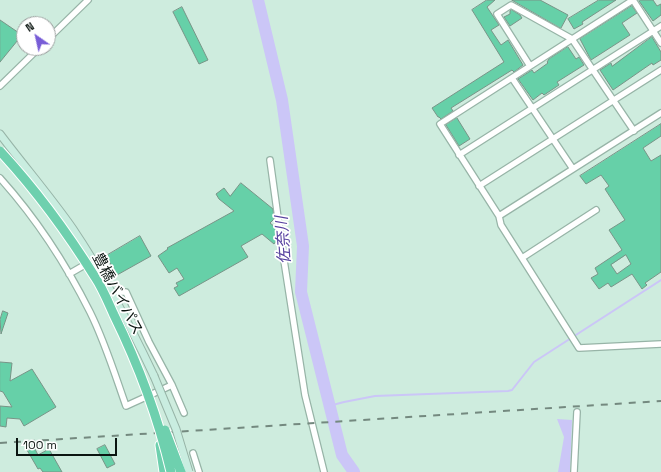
<!DOCTYPE html>
<html>
<head>
<meta charset="utf-8">
<style>
	body { margin:0 }
	#map { position:relative; width:661px; height:472px; overflow:hidden; background:#ceecde; font-family:"Space Grotesk",sans-serif }
	canvas { display:block }
	.north { position:absolute; left:16px; top:16px; width:40px; height:40px; box-sizing:border-box; background:#fff; border:1px solid #9da1a0; border-radius:50%; rotate:326deg; font-size:11px; font-weight:700; line-height:16px; text-align:center; color:#0b1511 }
	.north::after { content:''; display:block; margin:auto; width:14px; height:18px; background:#785dd7; clip-path:polygon(50% 0,100% 100%,50% 72%,0 100%) }
	.scale { position:absolute; left:16px; top:438px; width:101px; height:18px; box-sizing:border-box; border:2px solid #0b1511; border-top:0; padding-left:5px; font-size:12px; line-height:14px; white-space:nowrap; color:#0b1511; -webkit-text-stroke:3px #fff; paint-order:stroke }
</style>
</head>
<body>
<div id="map">
<canvas width="661" height="472"></canvas>
<div class="north">N</div>
<div class="scale">100 m</div>
</div>
<script>
const ctx = document.querySelector('canvas').getContext('2d');
ctx.lineJoin = 'round';
function paint(path, color) { ctx.fillStyle = color; ctx.fill(path, 'evenodd'); }
function trace(path, color, width, dash) { ctx.strokeStyle = color; ctx.lineWidth = width; ctx.lineCap = dash ? 'butt' : 'round'; ctx.setLineDash(dash || []); ctx.stroke(path); }
function label(font, color, halo, rows, align = 'center') {
  ctx.font = font + ' "Space Grotesk","Noto Sans JP",sans-serif'; ctx.lineWidth = 3.5; ctx.setLineDash([]); ctx.textBaseline = 'middle'; ctx.strokeStyle = halo; ctx.fillStyle = color; for (const [text, x, y, turn = 0] of rows) {
    ctx.save(); ctx.translate(x, y); ctx.rotate((+turn || 0) * Math.PI / 180); ctx.textAlign = isNaN(turn) ? turn : align; if (halo) ctx.strokeText(text, 0, 0); ctx.fillText(text, 0, 0); ctx.restore();
  }
}
paint(new Path2D(`
	M557,419L572,420L570,472H558L564,437Z`), '#cbc6f7');
trace(new Path2D(`
	M329,406L344,402L375,396L508,391L512,390L534,362L661,280`), '#cbc6f7', 2);
trace(new Path2D(`
	M258,0L282,100L303,246L301,292L342,455L354,472`), '#cbc6f7', 12);
const building = new Path2D(`
	M487,0H495L487,7L499,25L491,30L501,45L508,40L523,65L514,72L512,70L451,108L453,111L441,119L439,117H438L432,108L504,62L472,10Z
	M512,0H540L568,15L561,28Z
	M599,0H616L582,22L583,24L574,29L568,19Z
	M640,0H653L657,6L661,4V15L653,21L639,1Z
	M632,6L637,13L622,23L630,35L591,60L580,39Z
	M182,7L208,60L199,64L173,12Z
	M512,10L520,15L522,18L510,26L504,17L510,14V11Z
	M0,20L22,35L0,62Z
	M652,37L661,52V60L653,65L652,63L613,90L600,70L611,63L612,66Z
	M568,47L576,59L579,57L584,65L557,82L559,85L544,95L542,93L533,100L518,79L532,70L534,73L548,63L547,62L549,59Z
	M457,118L470,139L459,146L446,125Z
	M661,124V136L643,148L651,161L661,155V272L645,283L647,285L642,289L632,274L611,287L608,283L599,289L591,278L598,274L595,268L622,250L609,230L625,220L605,189L609,186L601,175L586,184L580,176ZM626,255L631,264L617,274L611,265Z
	M241,183L273,209L274,219L270,223L275,227L277,240L274,244L262,234L241,246L248,257L179,296L174,288L178,286L176,283L184,279L177,268L169,273L158,256L168,249L167,248L234,211L219,199L216,194L224,188L230,196Z
	M140,236L151,256L117,275L106,256Z
	M3,311L8,313L1,334L0,320Z
	M0,362L12,363L10,381L32,369L56,407L24,426L20,419L7,418L6,427L0,426V406L12,407L3,392L0,391Z
	M105,445L115,464L107,468L97,449Z
	M35,449L38,455L49,449L62,472H43L40,468L38,469L27,450Z`);
paint(building, '#66d0a8');
trace(building, '#789487', 1);
const minor = new Path2D(`
	M633,0L440,124L499,216L501,225L579,348L661,344
	M633,0L661,43
	M48,39L88,0
	M530,66L497,14L511,5L572,39L634,131
	M512,78L573,169
	M0,86L39,48
	M459,155L661,26
	M270,160L283,254L305,395L324,472
	M0,178C35,217 67,266 90,312C105,342 115,375 126,406L172,385L149,342L126,292H112
	M479,186L661,70
	M499,216L661,113
	M522,258L596,210
	M69,274L88,263
	M172,385L184,413
	M193,453L199,472
	M574,472L577,412`);
const secondary = new Path2D(`
	M0,134C24,166 50,196 73,229C104,275 130,325 154,376`);
const trunk = new Path2D(`
	M160,445L164,472`);
trace(minor, '#97b4a7', 8);
trace(secondary, '#97b4a7', 9);
trace(trunk, '#fff', 11);
trace(minor, '#fff', 5.5);
trace(secondary, '#c9ede0', 7);
trace(trunk, '#6ed0ae', 9);
trace(new Path2D(`
	M0,443L661,401`), '#74897f', 2, [7, 7]);
const secondaryBridge = new Path2D(`
	M154,376L176,429L189,472`);
const trunkBridge = new Path2D(`
	M0,151C36,190 67,232 95,277C103,289 108,302 114,315C139,366 158,417 171,472
	M165,430L181,472`);
trace(secondaryBridge, '#97b4a7', 9, []);
trace(trunkBridge, '#fff', 11, []);
trace(secondaryBridge, '#c9ede0', 7);
trace(trunkBridge, '#6ed0ae', 9);
label('15px', '#0b1511', '#fff', [
	["豊橋バイパス",117,294,62]
]);
label('italic 16px', '#57429f', '#fff', [
	["佐奈川",284,240,-94]
]);
</script>
</body>
</html>
